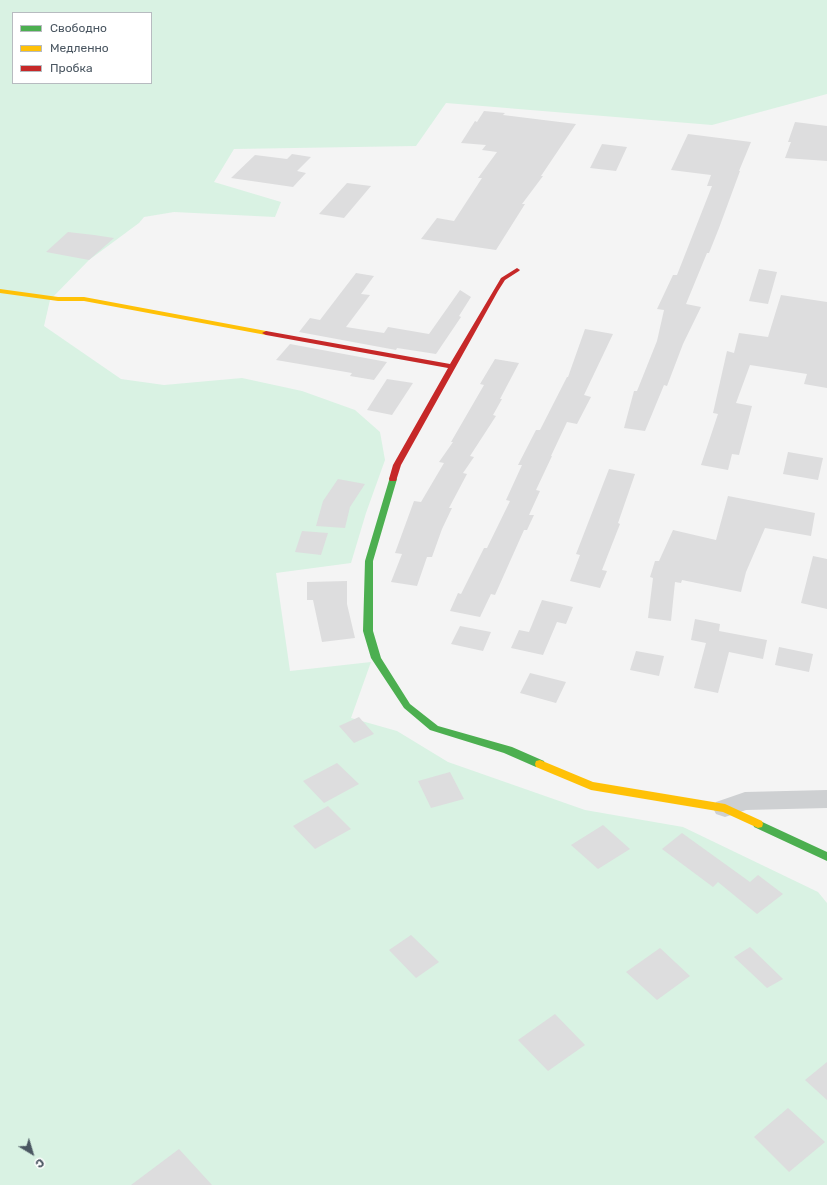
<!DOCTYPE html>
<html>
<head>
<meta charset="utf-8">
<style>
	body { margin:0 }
	#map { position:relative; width:827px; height:1185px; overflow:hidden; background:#f4f4f4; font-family:Rubik,sans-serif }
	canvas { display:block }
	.legend { position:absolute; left:12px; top:12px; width:140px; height:72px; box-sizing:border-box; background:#fff; border:1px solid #b7bbc0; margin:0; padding:5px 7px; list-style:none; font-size:12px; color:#4a5661 }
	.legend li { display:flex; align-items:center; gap:8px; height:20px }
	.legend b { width:20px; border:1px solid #b7bbc0 }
	.north { position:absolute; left:12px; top:1133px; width:40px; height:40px; -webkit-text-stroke:3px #fff; paint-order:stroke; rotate:142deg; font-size:11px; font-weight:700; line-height:16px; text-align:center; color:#4a5661 }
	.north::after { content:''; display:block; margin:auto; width:14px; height:18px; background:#4a5661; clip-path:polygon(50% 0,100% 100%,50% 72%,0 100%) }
</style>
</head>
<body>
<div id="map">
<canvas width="827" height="1185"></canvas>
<ul class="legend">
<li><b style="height:5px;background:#4caf50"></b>Свободно</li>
<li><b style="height:5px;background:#ffc107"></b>Медленно</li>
<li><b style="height:5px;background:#c62828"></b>Пробка</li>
</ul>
<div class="north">С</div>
</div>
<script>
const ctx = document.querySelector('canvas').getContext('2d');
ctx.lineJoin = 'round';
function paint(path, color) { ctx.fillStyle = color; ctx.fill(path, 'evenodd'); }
paint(new Path2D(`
	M0,0H827V94L712,125L446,103L416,146L234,149L214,182L281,202L275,217L174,212L144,217L139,223L89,260L50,300L44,326L121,379L164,385L242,378L302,391L355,410L380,432L385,460L366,513L351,563L276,573L290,671L371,662L351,718L397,731L448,762L585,810L683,827L818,892L827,903V1185H0ZM13,13H151V83H13Z`), '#d9f2e3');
paint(new Path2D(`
	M484,111L505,113L503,115L576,124L541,176H543L522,204H525L496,250L421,239L437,218L454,221L482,178H478L497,152L482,150L486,145L461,143L475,121L477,122Z
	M795,122L827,126V161L785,158L791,142H788Z
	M688,134L751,142L739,171H740L719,228L709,253H707L686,304L701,307L683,344L667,386L664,385L645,431L624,428L634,391H637L657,341L664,310L657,309L673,275H677L712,186H707L711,175L671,170Z
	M602,144L627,147L616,171L590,168Z
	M292,154L311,157L297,171L306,173L293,187L231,178L255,155L287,159Z
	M347,183L371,186L344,218L319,214Z
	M68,232L94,235L114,238L89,260L46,252Z
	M759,269L777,272L768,304L749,301Z
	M356,273L374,276L361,294L370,295L346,327L384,333L388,327L429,334L460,290L471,297L459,316L461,317L436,354L397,348L396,350L299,332L310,318L320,320Z
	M781,295L827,302V388L804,384L807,374L750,365L736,403L752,406L739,455L732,454L728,470L701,465L718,414L713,413L727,351L734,353L739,333L768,337Z
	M585,329L613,334L584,395L591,397L577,424L567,422L551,456H552L536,490L540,491L529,515H534L527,530H524L495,595L491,594L480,617L450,611L458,593L461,594L484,548H487L510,501L506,500L522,465H518L536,430H540L567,377H568Z
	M290,344L387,362L374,380L350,376L352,373L276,360Z
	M495,359L519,363L500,399H502L493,415L496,416L470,456L474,457L463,473L467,474L449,508H452L442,529L432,557H427L417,586L391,582L402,554L395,553L414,501L421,502L444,463L439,462L453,442H451L484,385L480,384Z
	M387,379L413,383L392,415L367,410Z
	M788,452L823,458L818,480L783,474Z
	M609,469L635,474L618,523L620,524L602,570L607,571L600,588L570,581L580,555L576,554Z
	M338,479L365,484L350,507L345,528L316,526L323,501Z
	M728,496L815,513L811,536L765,528L746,572L741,592L682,580L681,583L675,582L671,621L648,618L653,578L650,577L655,561H659L673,530L716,540Z
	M302,531L328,533L321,555L295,552Z
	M813,556L827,559V609L801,603Z
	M347,581V604L355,638L322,642L313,600H307V582Z
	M542,600L573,607L566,624L557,622L543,655L511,648L519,630L529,632Z
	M695,619L720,624L719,631L767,640L763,659L729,652L718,693L694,688L706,643L691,640Z
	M460,626L491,632L483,651L451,644Z
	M779,647L813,654L809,672L775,665Z
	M636,651L664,656L659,676L630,670Z
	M530,673L566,682L556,703L520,693Z
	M359,717L374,734L354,743L339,726Z
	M337,763L359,784L324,803L303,781Z
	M450,772L464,799L431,808L418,781Z
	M328,806L351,829L315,849L293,826Z
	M603,825L630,849L598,869L571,845Z
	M682,833L750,882L758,875L783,894L757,914L718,882L713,887L662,849Z
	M411,935L439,962L416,978L389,950Z
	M750,947L783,979L767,988L734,957Z
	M660,948L690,976L657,1000L626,972Z
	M555,1014L585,1045L548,1071L518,1040Z
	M827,1062V1100L805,1080Z
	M788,1108L825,1142L789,1172L754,1137Z
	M179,1149L212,1185H131Z`), '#ddddde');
paint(new Path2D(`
	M827,790V808L746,810L725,817L716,814L713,808L716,802L745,792Z`), '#ced0d2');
paint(new Path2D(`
	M390,477H396L397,479L373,561V631L381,658L410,704L438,726L512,747L544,761L545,764L544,767H536L504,753L430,730L404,708L371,658L363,631L365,561Z
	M758,820L827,852V861L754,827L753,824L754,821Z`), '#4caf50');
paint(new Path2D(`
	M0,289L58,297H84L266,331L270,333L266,335L84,301H58L0,293Z
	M540,760L593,782L725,804L762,821L763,824L762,827L758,828L723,812L591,790L536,767L535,764L536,761Z`), '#ffc107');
paint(new Path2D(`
	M517,268L520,270L519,271L505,280L498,291L401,465L396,481H390L389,479L393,465L448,368L266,335L262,333L266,331L450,364L501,278Z`), '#c62828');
</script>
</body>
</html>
